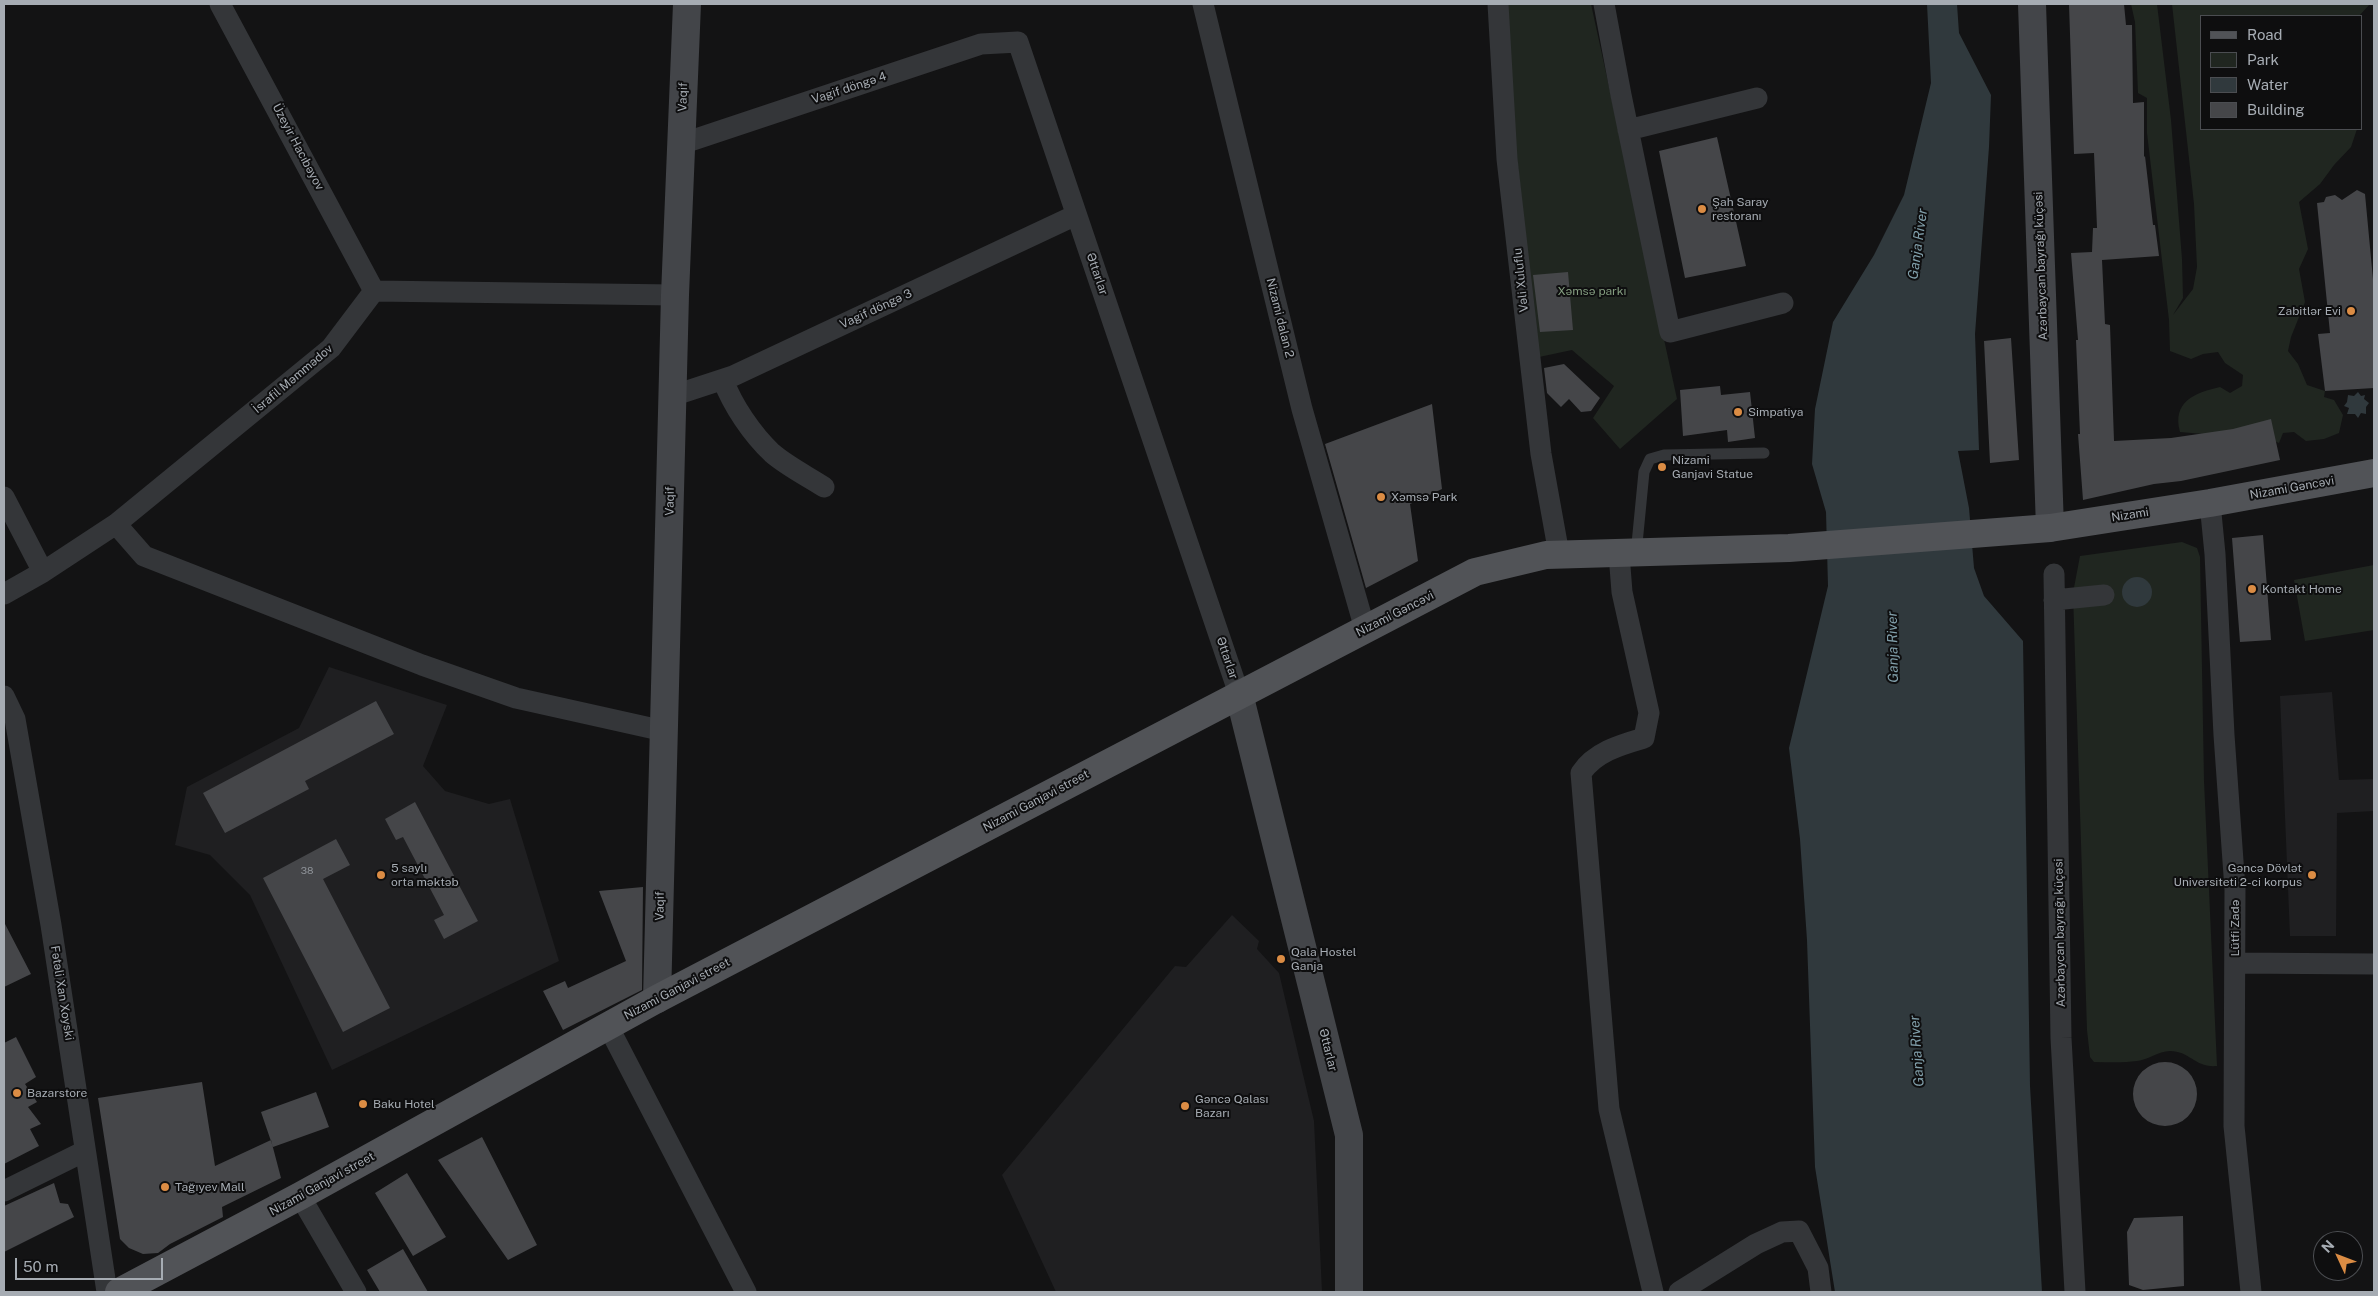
<!DOCTYPE html>
<html>
<head>
<meta charset="utf-8">
<style>
	body { margin:0 }
	#map { position:relative; width:2378px; height:1296px; overflow:hidden; background:#131314; font-family:"Public Sans",sans-serif }
	canvas { display:block }
	.frame { position:absolute; inset:0; border:5px solid #a6acb3; pointer-events:none }
	.legend { position:absolute; left:2200px; top:15px; width:162px; height:115px; box-sizing:border-box; background:#0e0e0f; border:1px solid #4b4d51; margin:0; padding:6px 9px; list-style:none; font-size:15px; color:#a6acb3 }
	.legend li { display:flex; align-items:center; gap:10px; height:25px }
	.legend b { width:25px; border:1px solid #4b4d51 }
	.north { position:absolute; left:2313px; top:1231px; width:50px; height:50px; box-sizing:border-box; background:#0e0e0f; border:1px solid #4b4d51; border-radius:50%; rotate:313deg; font-size:14px; font-weight:700; line-height:20px; text-align:center; color:#a6acb3 }
	.north::after { content:''; display:block; margin:auto; width:18px; height:22px; background:#db8c44; clip-path:polygon(50% 0,100% 100%,50% 72%,0 100%) }
	.scale { position:absolute; left:15px; top:1258px; width:148px; height:22px; box-sizing:border-box; border:2px solid #a6acb3; border-top:0; padding-left:6px; font-size:15px; line-height:18px; white-space:nowrap; color:#a6acb3; -webkit-text-stroke:4px #0e0e0f; paint-order:stroke }
</style>
</head>
<body>
<div id="map">
<canvas width="2378" height="1296"></canvas>
<div class="frame"></div>
<ul class="legend">
<li><b style="height:6px;background:#515357"></b>Road</li>
<li><b style="height:14px;background:#202620"></b>Park</li>
<li><b style="height:14px;background:#30393d"></b>Water</li>
<li><b style="height:14px;background:#454649"></b>Building</li>
</ul>
<div class="north">N</div>
<div class="scale">50 m</div>
</div>
<script>
const ctx = document.querySelector('canvas').getContext('2d');
ctx.lineJoin = 'round';
function paint(path, color) { ctx.fillStyle = color; ctx.fill(path, 'evenodd'); }
function trace(path, color, width, dash) { ctx.strokeStyle = color; ctx.lineWidth = width; ctx.lineCap = dash ? 'butt' : 'round'; ctx.setLineDash(dash || []); ctx.stroke(path); }
function label(font, color, halo, rows, align = 'center') {
  ctx.font = font + ' "Public Sans",sans-serif'; ctx.lineWidth = 4; ctx.setLineDash([]); ctx.textBaseline = 'middle'; ctx.strokeStyle = halo; ctx.fillStyle = color; for (const [text, x, y, turn = 0] of rows) {
    ctx.save(); ctx.translate(x, y); ctx.rotate((+turn || 0) * Math.PI / 180); ctx.textAlign = isNaN(turn) ? turn : align; if (halo) ctx.strokeText(text, 0, 0); ctx.fillText(text, 0, 0); ctx.restore();
  }
}
paint(new Path2D(`
	M329,667L447,705L423,766L445,791L489,804L510,799L559,961L332,1070L250,895L210,855L175,845L187,787L299,728Z
	M2332,692L2339,780L2374,779V811L2337,813L2336,936H2290L2280,696Z
	M1232,915L1259,941L1257,949L1279,973L1314,1121L1322,1292H1056L1002,1175L1175,966L1186,967Z`), '#1f1f21');
paint(new Path2D(`
	M1506,4H1591L1677,399L1620,449L1593,418L1614,386L1572,350L1539,357L1510,95Z
	M2131,4H2157L2171,120L2182,259L2183,298L2173,315L2193,289L2197,267L2194,204L2172,4H2370L2359,16H2202V129H2357L2351,147L2334,165L2320,184L2299,202L2308,249L2299,269L2305,302L2291,337L2288,351L2298,364L2307,385L2325,391L2324,397L2334,400L2343,415L2339,433L2324,439L2306,441L2294,432L2283,433L2279,443L2272,440L2180,432C2172,402 2194,393 2220,387L2230,393L2242,386L2243,375L2225,363L2218,352L2203,354L2191,359L2170,351L2169,320L2147,133V98L2138,93L2135,22Z
	M2182,542L2197,548L2200,557L2204,781L2217,1066C2195,1068 2190,1051 2170,1051C2158,1051 2148,1060 2137,1061C2123,1063 2108,1062 2094,1062L2090,1057L2087,1030L2073,593L2080,556Z
	M2374,565V630L2305,641L2294,580Z`), '#202620');
paint(new Path2D(`
	M1927,4H1957L1959,33L1991,95L1989,147L1975,334L1979,450L1958,451L1969,508L1974,568L1984,596L2023,641L2030,1086L2042,1292H1835L1815,1167L1807,940L1800,839L1789,748L1828,586L1826,512L1812,464L1815,409L1833,322L1874,255L1904,195L1931,83Z
	M2358,392L2361,396L2365,395L2364,399L2369,403L2366,407V414L2361,413L2358,418L2355,414H2347L2349,408L2344,406L2347,402L2348,395L2354,396Z
	M2122 592a15 15 0 1 1 30 0a15 15 0 1 1-30 0Z`), '#30393d');
paint(new Path2D(`
	M2069,4H2124L2126,25H2132L2133,103L2144,102V157L2145,156L2153,225H2155L2159,256L2102,260L2105,324L2110,325L2114,441L2171,438L2233,429L2271,419L2280,460L2181,481L2154,484L2083,500L2078,434H2080L2076,340H2078L2071,253L2092,252L2093,228H2097L2094,153L2074,154Z
	M1717,137L1746,266L1685,278L1659,151Z
	M2357,190L2365,194L2374,290V388L2325,391L2318,334L2330,333L2317,203L2324,202L2326,197L2335,195L2342,200Z
	M1568,272L1573,330L1540,332L1533,275Z
	M2011,338L2019,460L1990,463L1984,341Z
	M1564,364L1600,398L1591,411L1581,412L1569,399L1561,407L1547,393L1544,368Z
	M1720,386L1721,395L1750,392L1755,438L1728,442L1727,430L1683,436L1680,390Z
	M1432,404L1442,489L1410,504L1418,561L1366,588L1325,444Z
	M2263,535L2271,640L2240,642L2232,538Z
	M376,701L394,734L305,781L309,789L225,833L203,793Z
	M415,802L478,921L444,939L434,920L444,915L403,837L396,840L385,819Z
	M336,839L350,865L323,879L390,1008L343,1032L263,878Z
	M643,887L642,990L563,1030L543,991L565,981L568,988L626,961L599,891Z
	M4,922L31,974L4,987Z
	M16,1037L36,1077L25,1084L37,1102L28,1107L41,1124L30,1129L39,1146L4,1164V1043Z
	M2133 1094a32 32 0 1 1 64 0a32 32 0 1 1-64 0Z
	M202,1082L215,1166L271,1140L281,1178L222,1207L223,1217L170,1244L158,1253L143,1254L129,1248L120,1239L98,1098Z
	M316,1092L329,1127L273,1147L261,1112Z
	M482,1137L537,1245L508,1260L438,1160Z
	M407,1173L446,1237L413,1256L375,1193Z
	M54,1183L60,1203L68,1204L74,1217L4,1252V1206Z
	M2183,1216L2184,1286L2143,1290L2129,1285L2127,1232L2134,1218Z
	M403,1249L428,1292H380L367,1270Z`), '#454649');
trace(new Path2D(`
	M1636,554L1644,472L1650,459L1664,455L1764,453`), '#343639', 11);
trace(new Path2D(`
	M220,4L374,291
	M1203,4L1302,409L1365,629
	M1498,4L1507,159L1541,454L1559,554
	M1604,4L1621,95L1670,332L1783,303
	M1628,130L1757,98
	M681,144L981,44L1018,42L1239,694
	M374,291L675,295
	M723,380C733,406 752,434 772,453C787,466 807,476 824,487
	M672,396L733,376L1076,215
	M4,497L43,572
	M2210,503L2215,554L2224,735L2235,889L2234,1126L2251,1292
	M116,524L144,556L422,665L516,698L664,731
	M1619,554L1622,592L1649,713L1644,738C1620,745 1595,752 1581,773L1609,1109L1653,1292
	M2054,574L2061,1038L2075,1292
	M4,594L43,572L116,524L331,348L374,291
	M2054,600L2104,595
	M4,696L15,719L51,925L107,1292
	M2235,963L2374,964
	M608,1026L746,1292
	M4,1191L85,1151
	M300,1196L356,1292
	M1679,1292L1756,1244L1782,1232L1799,1231L1818,1268L1821,1292`), '#343639', 21);
trace(new Path2D(`
	M2032,4L2050,528
	M1239,694L1349,1135V1292
	M657,999L675,295L687,4`), '#434549', 28);
trace(new Path2D(`
	M119,1292L300,1196L657,999L1475,572L1546,555L1789,548L2050,528L2210,503L2374,473`), '#515357', 28);
for (const [x, y, r, color] of [
	[1702,209,5,"#db8c44"],
	[2351,311,5,"#db8c44"],
	[1738,412,5,"#db8c44"],
	[1662,467,5,"#db8c44"],
	[1381,497,5,"#db8c44"],
	[2252,589,5,"#db8c44"],
	[381,875,5,"#db8c44"],
	[2312,875,5,"#db8c44"],
	[1281,959,5,"#db8c44"],
	[17,1093,5,"#db8c44"],
	[363,1104,5,"#db8c44"],
	[1185,1106,5,"#db8c44"],
	[165,1187,5,"#db8c44"]
]) { const dot = new Path2D(); dot.arc(x, y, r, 0, 2 * Math.PI); ctx.fillStyle = color; ctx.fill(dot); trace(dot, '#0e0e0f', 2); }
label('10px', '#8e9298', null, [
	["38",307,871]
]);
label('12px', '#a6acb3', '#0e0e0f', [
	["Vagif döngə 4",849,88,-18],
	["Vaqif",683,97,-88],
	["Üzeyir Hacıbəyov",298,147,62],
	["Azərbaycan bayrağı küçəsi",2041,266,-92],
	["Əttarlar",1097,274,71],
	["Vəli Xuluflu",1521,280,-96],
	["Vagif döngə 3",876,309,-25],
	["Nizami dalan 2",1280,318,76],
	["İsrafil Məmmədov",293,379,-40],
	["Nizami Gəncəvi",2292,488,-10],
	["Vaqif",670,501,-89],
	["Nizami",2130,515,-9],
	["Nizami Gəncəvi",1395,614,-27],
	["Əttarlar",1227,658,71],
	["Nizami Ganjavi street",1036,801,-28],
	["Vaqif",660,906,-89],
	["Lütfi Zadə",2235,928,-90],
	["Azərbaycan bayrağı küçəsi",2060,933,-91],
	["Nizami Ganjavi street",677,989,-28],
	["Fətəli Xan Xoyski",62,993,81],
	["Əttarlar",1328,1050,76],
	["Nizami Ganjavi street",322,1184,-29]
]);
label('12px', '#a6acb3', '#0e0e0f', [
	["Şah Saray",1712,202],
	["restoranı",1712,216],
	["Zabitlər Evi",2341,311,"right"],
	["Simpatiya",1748,412],
	["Nizami",1672,460],
	["Ganjavi Statue",1672,474],
	["Xəmsə Park",1391,497],
	["Kontakt Home",2262,589],
	["5 saylı",391,868],
	["orta məktəb",391,882],
	["Gəncə Dövlət",2302,868,"right"],
	["Universiteti 2-ci korpus",2302,882,"right"],
	["Qala Hostel",1291,952],
	["Ganja",1291,966],
	["Bazarstore",27,1093],
	["Gəncə Qalası",1195,1099],
	["Bazarı",1195,1113],
	["Baku Hotel",373,1104],
	["Tağıyev Mall",175,1187]
], 'left');
label('12px', '#839c7f', '#0e0e0f', [
	["Xəmsə parkı",1592,291]
]);
label('italic 14px', '#819faa', '#0e0e0f', [
	["Ganja River",1918,244,-82],
	["Ganja River",1893,647,-91],
	["Ganja River",1917,1051,-94]
]);
</script>
</body>
</html>
